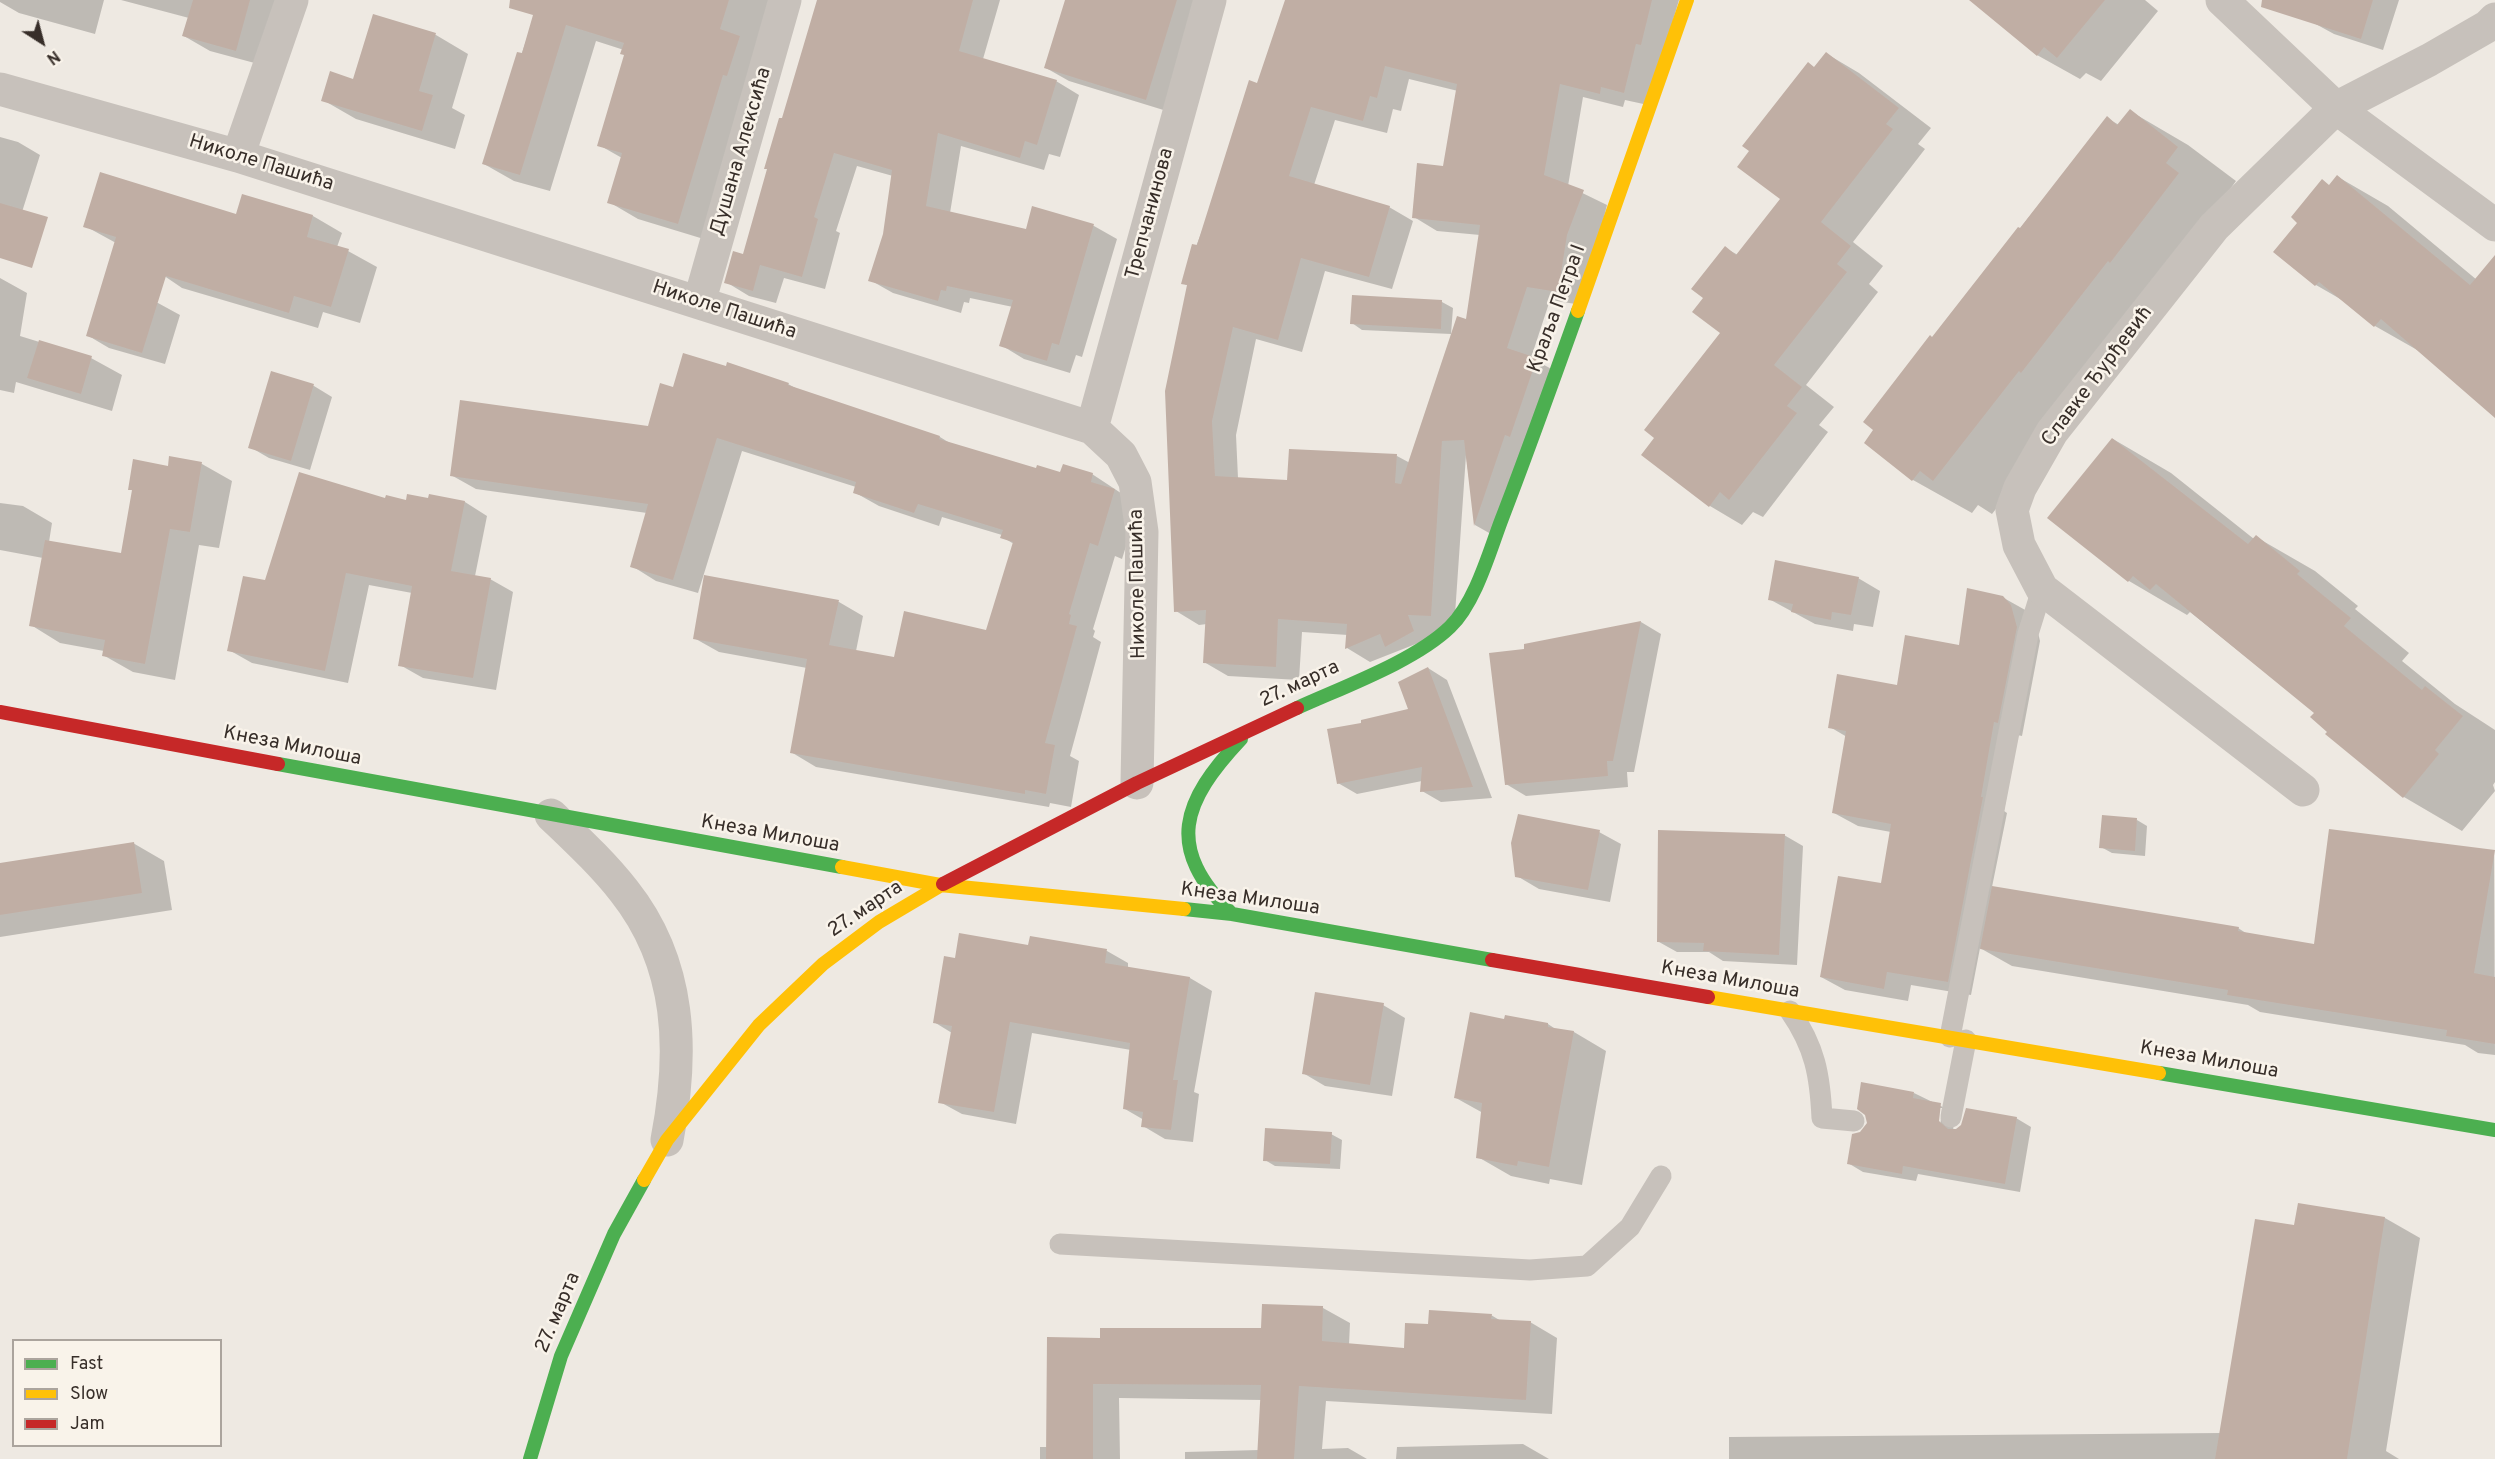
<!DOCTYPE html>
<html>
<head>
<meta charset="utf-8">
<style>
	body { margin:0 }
	#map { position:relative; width:2495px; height:1459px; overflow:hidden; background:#eee9e2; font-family:Overpass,sans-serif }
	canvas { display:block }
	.legend { position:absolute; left:12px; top:1339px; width:210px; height:108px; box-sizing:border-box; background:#f9f3ea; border:2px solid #aba49d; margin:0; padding:8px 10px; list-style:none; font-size:18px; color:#372e29 }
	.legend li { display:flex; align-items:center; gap:12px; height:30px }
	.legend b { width:30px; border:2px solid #aba49d }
	.north { position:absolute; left:12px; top:12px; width:60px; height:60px; -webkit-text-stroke:4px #f9f3ea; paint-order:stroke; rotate:144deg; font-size:16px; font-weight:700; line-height:24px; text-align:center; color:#372e29 }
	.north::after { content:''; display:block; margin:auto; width:21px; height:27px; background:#372e29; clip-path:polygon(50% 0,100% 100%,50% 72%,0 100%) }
</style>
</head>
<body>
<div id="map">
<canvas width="2495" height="1459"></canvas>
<ul class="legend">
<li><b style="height:8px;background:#4caf50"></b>Fast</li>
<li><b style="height:8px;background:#ffc107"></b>Slow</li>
<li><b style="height:8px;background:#c62828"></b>Jam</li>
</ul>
<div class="north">N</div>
</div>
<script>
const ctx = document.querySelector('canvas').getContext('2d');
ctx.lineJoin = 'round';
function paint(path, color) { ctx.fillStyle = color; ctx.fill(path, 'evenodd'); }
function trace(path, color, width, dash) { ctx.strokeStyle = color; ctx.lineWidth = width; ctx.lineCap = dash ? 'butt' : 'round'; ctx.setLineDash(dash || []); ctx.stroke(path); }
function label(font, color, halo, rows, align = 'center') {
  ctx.font = font + ' Overpass,sans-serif'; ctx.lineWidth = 5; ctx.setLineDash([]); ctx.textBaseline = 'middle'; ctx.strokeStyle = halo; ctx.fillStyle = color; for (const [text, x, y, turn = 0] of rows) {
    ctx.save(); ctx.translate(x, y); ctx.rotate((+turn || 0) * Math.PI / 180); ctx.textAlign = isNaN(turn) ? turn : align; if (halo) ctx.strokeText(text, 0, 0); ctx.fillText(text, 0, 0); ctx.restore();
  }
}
paint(new Path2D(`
	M0,0H104L95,34L19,13L0,2Z
	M121,0H280L262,65L210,51L184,36L189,18Z
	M540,0H786L707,240L638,219L609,202L622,158L599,145L625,55L624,50L596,41L550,191L514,181L484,164Z
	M818,0H1000L983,59L1056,81L1079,95L1060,157L1049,154L1044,170L961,146L950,213L1027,230L1034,208L1094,226L1117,239L1082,357L1076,355L1070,373L1024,359L1001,345L1013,307L970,298L969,303L964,302L961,313L893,293L870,280L884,234L893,176L857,166L836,231L840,233L825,289L784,278L776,303L749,296L726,282L744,256Z
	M1067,0H1204L1170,112L1069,81L1046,68Z
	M1286,0H1679L1648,105L1625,100L1623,107L1583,97L1568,186L1607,205L1582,305L1550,300L1531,358L1559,373L1498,538L1475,525L1466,455L1454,629L1370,662L1347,648L1348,635L1302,632L1299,680L1228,676L1204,662L1207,624L1199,625L1176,611L1189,286L1182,283L1258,85ZM1409,79L1458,91L1444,168L1414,217L1437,231L1480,235L1467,321L1410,463L1397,456L1289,482L1238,478L1236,435L1256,339L1302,352L1325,271L1392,289L1413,221L1389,207L1314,185L1335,120L1387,133L1393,109L1401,111Z
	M1970,0H2145L2158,11L2101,81L2086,73L2080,79L2037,55Z
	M2319,0H2399L2383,50L2334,34L2312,22Z
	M374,16L436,35L468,54L452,108L465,115L455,149L356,119L323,100L354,80Z
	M1827,54L1859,73L1931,128L1918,144L1925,149L1853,242L1883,266L1869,284L1878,292L1806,385L1834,407L1819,425L1828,432L1763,517L1753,512L1742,525L1710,506L1656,437L1722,333L1705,298L1725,248L1738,255L1782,199L1816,68Z
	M2130,111L2188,145L2236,181L2078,403L1992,514L1978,505L1972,513L1913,480L1866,442L1933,339L2107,118L2119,125Z
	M0,137L18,142L40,155L16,231L0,226Z
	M2338,177L2388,206L2477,280L2495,284V415L2426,355L2375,326L2349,304L2316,285L2330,186Z
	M243,196L313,216L342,233L337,247L348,251L377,267L360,323L323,312L318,328L182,288L116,243L85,226L237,215Z
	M0,278L27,293L20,336L91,358L122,375L112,411L16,382L14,393L0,390Z
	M100,293L158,303L180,315L165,364L109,348L87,335Z
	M1442,302L1453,308L1451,334L1362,330L1352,323Z
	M272,373L314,386L332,397L310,470L269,458L250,447Z
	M788,384L801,391L940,437L953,445L1037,469L1061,474H1092L1139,505L1122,559L1115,556L1093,629L1095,631L1093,637L1101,642L1070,756L1079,761L1071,807L1050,803L1049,807L816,767L791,752L807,668L719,652L694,638L705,577L839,602L863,616L856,651L895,658L987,632L1014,544L1002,537V535L942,517L939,526L879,506L854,492L856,487L742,451L698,593L656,581L632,566L647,513L476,489L451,475L649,427L674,388Z
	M2113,439L2171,473L2254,539L2256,537L2315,571L2358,606L2355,609L2409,653L2402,661L2455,704L2495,730V782L2493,785L2495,791L2462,831L2404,797L2329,731L2316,713L2190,612L2187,615L2129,581L2049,517Z
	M171,458L202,464L232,481L219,548L199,545L175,680L133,672L103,655L104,651L60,643L31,625L43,558L0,550V503L23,506L52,523L49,542L122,555L133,491L130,489L169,467Z
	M386,500L465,502L487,516L475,576L490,579L513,592L496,690L423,678L400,665L412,593L369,585L348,683L252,663L229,650L266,582Z
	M1858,578L1880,591L1873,627L1854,624L1853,631L1815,624L1769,599Z
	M2002,597L2027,611L2035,620L2040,641L2022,736L2017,735L2004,811L2007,813L1992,887L2238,928L2249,935L2315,945L2494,851L2495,1055L2478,1053L2465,1045L2260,1012L2248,1005L2012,966L1980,948L1971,995L1911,985L1908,1001L1845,990L1821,977L1882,884L1891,832L1858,826L1834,813L1847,737L1830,727L1961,647Z
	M1641,622L1661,634L1634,772H1627L1628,787L1526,796L1506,784L1525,646Z
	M1428,668L1447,680L1492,798L1441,802L1422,791V781L1357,794L1338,783L1410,710Z
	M2137,820L2147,826L2145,856L2112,853L2101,847Z
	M1599,832L1621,844L1610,902L1539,889L1517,876Z
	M1784,835L1803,846L1797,965L1723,961L1709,952H1677L1659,942Z
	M133,843L164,861L172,910L0,937V864Z
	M1029,947L1107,951L1128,963V968L1190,978L1212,991L1194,1092L1199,1094L1193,1142L1165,1139L1143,1126L1144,1120L1125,1109L1131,1050L1032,1033L1016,1124L962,1114L940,1102L952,1033L934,1022L956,960Z
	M1383,1005L1405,1018L1392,1096L1325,1086L1303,1073Z
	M1506,1020L1548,1024L1557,1030L1574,1032L1606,1051L1582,1185L1550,1179L1549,1184L1511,1176L1478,1157L1483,1113L1456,1098Z
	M1914,1093L1955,1113L1953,1131L2016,1118L2031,1127L2020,1192L1918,1174L1916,1181L1863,1172L1848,1163L1861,1134ZM1939,1108H1942L1940,1128H1937Z
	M1331,1134L1342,1140L1340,1169L1275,1166L1265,1160Z
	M2299,1204L2385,1218L2420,1238L2386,1451L2399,1459H1729V1437L2221,1433L2295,1227Z
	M1323,1308L1350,1323L1349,1345L1405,1349L1430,1326L1491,1315L1501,1321L1530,1322L1557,1338L1552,1414L1326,1401L1322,1449L1348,1448L1367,1459H1185V1452L1259,1450L1262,1400L1119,1398L1120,1459H1040V1447H1047L1101,1340L1263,1330Z
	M1523,1444L1549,1459H1396L1397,1447Z`), '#0003');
paint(new Path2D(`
	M193,0H250L236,51L182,36Z
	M510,0H729L720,29L740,36L727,76L723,75L678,224L607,203L622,153L597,146L624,55L620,54L624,43L566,25L520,175L482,164L517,52L522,53L533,15L509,8Z
	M817,0H973L959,51L1057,80L1037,145L1025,141L1020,158L938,133L926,206L1026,229L1032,206L1094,224L1059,345L1052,343L1047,361L999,346L1013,300L947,286L946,291L941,290L938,301L868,281L883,234L892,170L834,153L814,217L818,219L802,277L760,265L753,291L724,283L733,251L743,254L767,169H764L779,118H782Z
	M1065,0H1177L1146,100L1044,68Z
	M1285,0H1652L1641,45L1636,44L1624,93L1601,87L1600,94L1560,84L1544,175L1584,190L1567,235L1558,292L1527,287L1507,348L1537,358L1510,437L1505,435L1474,526L1464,440L1442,441L1431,616L1408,615L1414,631L1385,647L1380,634L1345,649L1347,624L1278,619L1276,667L1203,663L1206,610L1174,612L1165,391L1187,285L1181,284L1192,244L1197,245L1249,80L1257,83ZM1385,66L1457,84L1443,166L1417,163L1412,218L1480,225L1466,319L1457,316L1401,484L1395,483L1397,454L1289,449L1287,480L1215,476L1212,421L1233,327L1278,340L1301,258L1369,277L1390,206L1289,176L1311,107L1363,121L1370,96L1377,98Z
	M1969,0H2105L2057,58L2044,47L2037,56Z
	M2262,0H2373L2361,39L2261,7Z
	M373,14L436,33L419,91L433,95L422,131L321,101L330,71L353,79Z
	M1826,52L1899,108L1886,124L1893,129L1821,222L1851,246L1837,264L1847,272L1774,365L1802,387L1787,406L1797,413L1729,500L1720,492L1709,507L1641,455L1654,438L1644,430L1720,333L1692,312L1703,298L1691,289L1725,246L1736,255L1780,199L1737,167L1749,151L1742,146L1808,62L1814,67Z
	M2130,109L2178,147L2166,163L2179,173L2110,263L2108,261L2021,373L2019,371L1933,481L1920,471L1912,481L1864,443L1873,430L1863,422L1930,335L1932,337L2018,227L2020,228L2107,116L2117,125Z
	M100,172L236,214L242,194L313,215L307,237L349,249L331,307L294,296L289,313L166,276L142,353L86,336L116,237L83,227Z
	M2337,175L2470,285L2495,255V418L2381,319L2374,327L2319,282L2315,286L2273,252L2297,223L2291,217L2322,179L2329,185Z
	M0,203L48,217L32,268L0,258Z
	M1352,295L1442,300L1441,329L1350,324Z
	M39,340L92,356L81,394L27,378Z
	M683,353L726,366L727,362L789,383L788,385L940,436L939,439L1036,468L1037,465L1060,472L1063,464L1093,473L1091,482L1115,489L1098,546L1090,543L1069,614L1071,615L1069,624L1077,626L1045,743L1055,745L1046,794L1025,790V794L790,753L807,659L693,639L704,575L839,600L829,645L894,657L904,611L986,630L1013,542L1000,538L1003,530L918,504L914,513L853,493L856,482L717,438L673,580L630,567L648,504L450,476L460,400L648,426L660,383L673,387Z
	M271,371L314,384L291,461L248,448Z
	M2112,438L2248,544L2256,535L2300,571L2297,574L2351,618L2344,626L2422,690L2425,686L2463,716L2435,750L2439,754L2403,798L2325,734L2327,732L2310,717L2314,713L2156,584L2150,590L2133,576L2128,582L2047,518Z
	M169,456L202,462L190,532L170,529L145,664L102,656L105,640L29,626L45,540L121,553L132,490H128L133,459L168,466Z
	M299,472L385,498L386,495L406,500L407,494L428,498L429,494L465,501L451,571L491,578L473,678L398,666L412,586L346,573L325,671L227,651L243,576L265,580Z
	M1775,560L1859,577L1851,615L1832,612L1831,620L1791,612L1793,604L1768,600Z
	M1967,588L2003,596L2011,605L2017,627L1998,723L1994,722L1981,797H1983L1948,982L1887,972L1884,989L1820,977L1838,876L1881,883L1891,824L1832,813L1846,731L1828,728L1837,674L1897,685L1905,635L1959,645Z
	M1641,621L1613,761H1607L1608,776L1505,785L1489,653L1524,649V644Z
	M1428,667L1473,787L1420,792L1422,767L1337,784L1327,729L1361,723V720L1408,709L1398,682Z
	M1518,814L1600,830L1588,890L1515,877L1511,843Z
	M2102,815L2137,818L2135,851L2099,848Z
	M2329,829L2495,850L2474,973L2495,977V1044L2446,1036L2447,1030L2227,995L2228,990L1980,949L1992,886L2239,927L2238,931L2314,944Z
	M1658,830L1785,834L1779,955L1703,951L1704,943L1657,942Z
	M134,842L142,893L0,915V863Z
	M959,933L1028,945L1030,936L1107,949L1105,963L1190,977L1173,1080H1178L1171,1130L1141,1127L1143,1112L1123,1109L1130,1043L1010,1022L994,1112L938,1103L952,1026L933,1023L944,956L955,958Z
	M1315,992L1384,1003L1370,1085L1302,1074Z
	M1470,1012L1504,1019L1505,1015L1548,1023V1027L1574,1031L1549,1167L1518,1161L1517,1166L1476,1158L1482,1103L1454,1098Z
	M1861,1082L1914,1092L1913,1098L1941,1103L1939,1121L1948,1129H1956L1961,1125L1966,1108L2017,1117L2005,1184L1903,1166L1902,1174L1847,1164L1852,1134L1860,1132L1867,1123L1865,1115L1857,1109Z
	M1265,1128L1332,1132L1330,1164L1263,1161Z
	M2298,1203L2385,1217L2347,1459H2215L2255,1219L2294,1225Z
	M1262,1304L1323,1306L1322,1341L1404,1348L1405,1323L1428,1324L1429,1310L1492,1314L1491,1319L1531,1321L1526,1400L1299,1386L1294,1459H1257L1261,1385L1093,1384V1459H1046L1047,1337L1100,1338V1328H1261Z`), '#c0aea4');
trace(new Path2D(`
	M1790,1011C1815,1047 1820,1075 1822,1118L1854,1121
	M1950,1037L2028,634L2042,589
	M1951,1117L1966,1040
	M1060,1244L1530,1270L1587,1266L1630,1227L1661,1176`), '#c7c1bb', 21);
trace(new Path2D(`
	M2222,0L2336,108L2495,225
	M0,89L238,156L1092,428L1121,455L1135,482L1142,532L1137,783
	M238,156L292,0
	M699,303L785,0
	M1092,428L1210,0
	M2303,790L2042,589L2019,545L2012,510L2020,488L2052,432L2214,227L2336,108L2429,60L2488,26L2495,19
	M551,815C576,839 602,863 624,891C682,964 684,1052 667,1140`), '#c7c1bb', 33);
trace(new Path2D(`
	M1297,708C1343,687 1415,661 1450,627C1475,603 1489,553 1501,521C1528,451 1553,381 1578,311
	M278,764L842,867
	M1184,909L1232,914L1492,960
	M1232,914C1164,847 1182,802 1241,739
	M2159,1073L2495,1130
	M530,1459L561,1356L614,1234L644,1180`), '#4caf50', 14);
trace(new Path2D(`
	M1578,311L1687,0
	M842,867L940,885L1184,909
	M1708,997L2159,1073
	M644,1180L667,1140L759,1025L823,964L879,922L943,884`), '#ffc107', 14);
trace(new Path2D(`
	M0,712L278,764
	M943,884L1137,783L1297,708
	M1492,960L1708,997`), '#c62828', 14);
label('20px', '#372e29', '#f9f3ea', [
	["Душана Алексића",742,152,-74],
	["Николе Пашића",261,164,17],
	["Трепчанинова",1151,214,-75],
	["Краља Петра I",1558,309,-70],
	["Николе Пашића",724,311,18],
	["Славке Ђурђевић",2098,377,-53],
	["Николе Пашића",1139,584,-91],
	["27. марта",1300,685,-25],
	["Кнеза Милоша",292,747,11],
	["Кнеза Милоша",770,835,10],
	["Кнеза Милоша",1250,900,8],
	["27. марта",866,910,-34],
	["Кнеза Милоша",1730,981,10],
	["Кнеза Милоша",2209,1061,10],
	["27. марта",559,1313,-67]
]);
</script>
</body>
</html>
